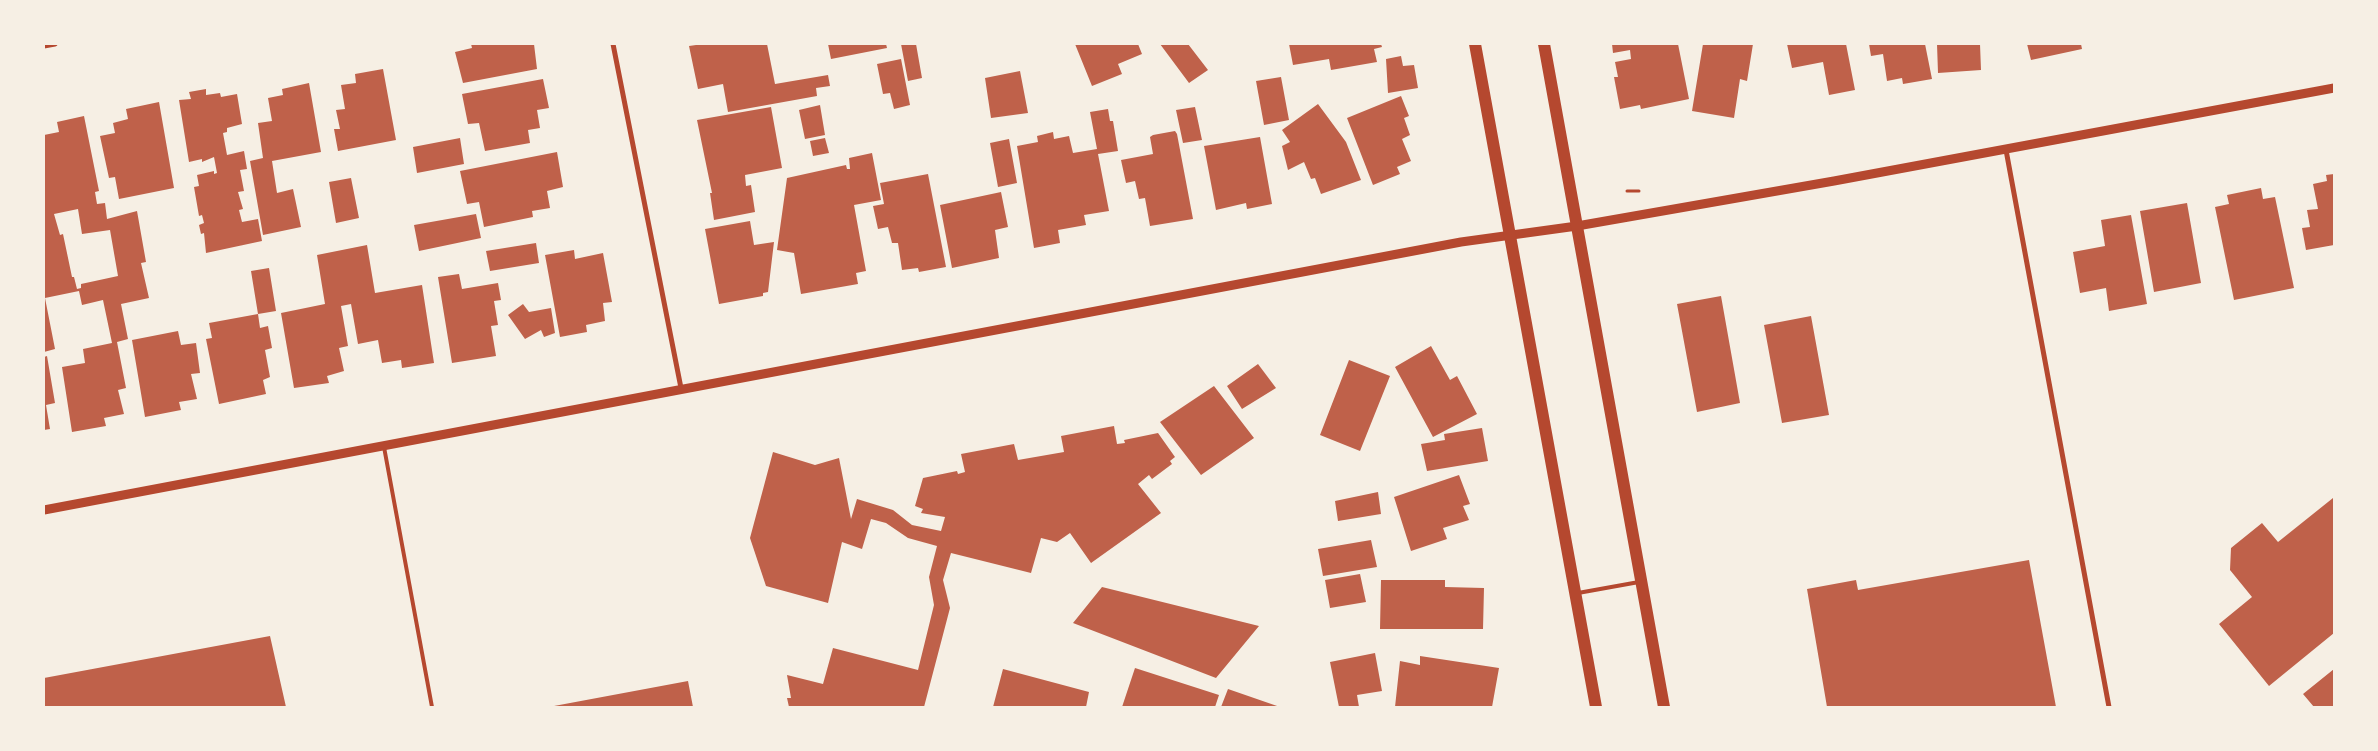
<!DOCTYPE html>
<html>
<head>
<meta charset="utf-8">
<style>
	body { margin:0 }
	#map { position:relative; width:2378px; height:751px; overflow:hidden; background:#f6efe4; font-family:"Noto Serif",serif }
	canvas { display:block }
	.frame { position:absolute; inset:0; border:45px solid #f6efe4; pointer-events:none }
</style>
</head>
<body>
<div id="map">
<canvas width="2378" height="751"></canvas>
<div class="frame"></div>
</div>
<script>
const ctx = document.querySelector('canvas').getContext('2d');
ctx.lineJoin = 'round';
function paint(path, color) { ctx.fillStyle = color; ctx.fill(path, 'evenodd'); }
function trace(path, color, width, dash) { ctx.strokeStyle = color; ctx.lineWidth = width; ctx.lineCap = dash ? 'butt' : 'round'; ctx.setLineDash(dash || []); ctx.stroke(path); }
paint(new Path2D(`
	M471,44H534L537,69L463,83L455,52L472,48Z
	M703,44H767L775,84L828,75L830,86L816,88L817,96L728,112L723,84L698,89L689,46Z
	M828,44H886L887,48L831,59Z
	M901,44H916L922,78L908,81Z
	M1075,44H1138L1142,54L1118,64L1122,74L1092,86Z
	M1160,44H1188L1208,70L1189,83Z
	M1289,44H1381L1382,47L1374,49L1377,62L1331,70L1329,59L1293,65Z
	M1612,44H1678L1689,99L1641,109L1640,105L1620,109L1614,77H1618L1615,62L1631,59L1630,50L1613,53Z
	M1703,44H1753L1747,81L1740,79L1734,118L1692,111Z
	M1787,44H1846L1855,90L1829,95L1823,62L1792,68Z
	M1869,44H1925L1932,79L1903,84L1902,78L1887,81L1883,54L1871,56Z
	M1937,44H1980L1981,70L1938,73Z
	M2027,44H2081L2082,49L2031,60Z
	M1401,56L1403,66L1414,65L1418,88L1388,93L1386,59Z
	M901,59L910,105L894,109L890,93L883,94L877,64Z
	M383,69L396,140L338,151L334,129H340L336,110L345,109L341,85L356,83L355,74Z
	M1020,71L1028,113L991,118L985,78Z
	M1281,77L1289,120L1264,125L1256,81Z
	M543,79L549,108L537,110L540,128L528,130L530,143L485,151L479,123L468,124L462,94Z
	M309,83L321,152L272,161L277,193L293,189L301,227L263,235L250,161L263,158L258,123L272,121L268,98L283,95L282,89Z
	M206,89V95L220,93L221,97L237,94L242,124L227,128V132L223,133L227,155L244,151L247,169L240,170L244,191L238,192L243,209L239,210L242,222L258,219L262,241L206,253L204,233L201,234L199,225L204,223L202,215L199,216L194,187L199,186L197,175L214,171V174L217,173L214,157L202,162V159L189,162L179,100L191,99L189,92Z
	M1401,96L1409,116L1404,118L1410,135L1402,139L1411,161L1397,167L1400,174L1373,185L1347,118Z
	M159,102L174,188L119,199L115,177L109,178L100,136L115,133L113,123L128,119L126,109Z
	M1318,104L1346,142L1361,180L1321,194L1315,178L1311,179L1304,162L1288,170L1282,146L1290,142L1282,130Z
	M820,105L825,135L805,139L799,110Z
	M771,107L782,168L745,175L746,186L751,185L755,212L714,220L710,193H712L697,120Z
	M1195,107L1202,140L1183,143L1176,110Z
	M1108,109L1110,121H1113L1118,151L1098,154L1109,211L1084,215L1086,225L1058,230L1060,243L1034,248L1017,146L1038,142L1037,136L1053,132L1054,139L1069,136L1073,153L1097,149L1090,112Z
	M84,116L99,191L95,192L97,204L105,203L107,219L137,211L146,262L141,263L149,298L121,304L128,339L117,342L126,388L118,390L124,414L104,418L106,426L72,432L62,367L85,363L83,349L112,343L103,300L82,305L79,291L45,298L55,349L44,352V135L59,132L57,122ZM78,209L82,234L110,230L118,276L81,284V288L77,289L74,277H72L63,234L60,235L54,214Z
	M1175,131L1177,134L1193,219L1150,226L1145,198L1139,199L1135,181L1126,183L1121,160L1153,154L1150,137L1153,135Z
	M1260,137L1272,204L1247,209L1246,203L1216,210L1204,146Z
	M460,138L464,164L417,173L413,147Z
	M825,138L829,153L813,156L810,141Z
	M1009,139L1017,183L998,187L990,143Z
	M557,152L563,187L547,191L550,208L532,211L533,217L484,227L479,202L467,204L460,171Z
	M872,153L881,200L854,205L866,271L856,273L858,284L801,294L794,253L777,250L787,178L846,165L847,169H850L849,158Z
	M928,174L946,267L919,272L918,268L902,270L898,243H892L888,227L878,229L873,206L884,204L880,183Z
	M2334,174V245L2306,250L2302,228L2310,227L2307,210L2318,209L2313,184L2327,181L2326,175Z
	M351,178L359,218L336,223L329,182Z
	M2261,188L2263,199L2275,197L2294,288L2234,300L2215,207L2229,204L2227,195Z
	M1001,192L1008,227L995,230L999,258L952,268L940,205Z
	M2187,203L2201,283L2154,292L2140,211Z
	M476,214L481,238L419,251L414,225Z
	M2131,215L2147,304L2109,311L2106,288L2080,293L2073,252L2105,246L2101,220Z
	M750,221L754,245L774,242L768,292L763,293V296L719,304L705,229Z
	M536,243L539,263L490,271L486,251Z
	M367,245L375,293L422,285L434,363L402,368L401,360L382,363L378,340L358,344L351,304L341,306L348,346L339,348L344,371L327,376L329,383L294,388L281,313L325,304L317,255Z
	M574,250L575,259L603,253L612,302L603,303L605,321L586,325L587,332L560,337L545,255Z
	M269,268L276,311L258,314L251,271Z
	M459,274L462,289L498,283L501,300L494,301L498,325L491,326L496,356L452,363L438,277Z
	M1721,296L1740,403L1697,412L1677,304Z
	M523,304L529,312L551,308L555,333L544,337L541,330L525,339L508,315Z
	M258,314L260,328L268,326L272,348L265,350L270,377L263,380L266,394L219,404L206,339L212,338L209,323Z
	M1811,316L1829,415L1782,423L1764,325Z
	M178,331L181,345L196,343L200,373L191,374L197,399L179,402L181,410L145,417L132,340Z
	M1431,346L1450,380L1457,376L1477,414L1433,437L1395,367Z
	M47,356L55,403L46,405L50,429L44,430V357Z
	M1349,360L1390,376L1360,451L1320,435Z
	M1258,364L1276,388L1242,409L1227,386Z
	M1214,386L1254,438L1201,475L1160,422Z
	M1114,426L1117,444L1125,443L1124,440L1158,433L1175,457L1170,461L1172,464L1152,479L1149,475L1138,484L1161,513L1091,563L1070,533L1057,542L1041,538L1031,573L951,553L943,580L950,608L924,707H789L787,698H791L787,675L823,684L833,648L918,670L934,605L929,577L937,546L908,538L886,523L871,519L862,549L842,542L828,603L766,586L750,538L773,452L815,465L839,458L851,519L857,499L893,510L912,525L941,531L945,517L921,513L923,509L915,506L923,478L957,471L958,474L965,472L961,454L1014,444L1018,460L1064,452L1061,436Z
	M1482,428L1488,461L1427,471L1421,444L1445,440L1444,434Z
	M1459,475L1470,504L1463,506L1469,520L1443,528L1447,539L1411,551L1394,497Z
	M1378,492L1381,514L1338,521L1335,501Z
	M2333,498L2334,633L2269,686L2219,624L2252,597L2230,570L2231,548L2262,523L2278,542Z
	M1371,540L1377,567L1323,576L1318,549Z
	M2029,560L2056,707H1827L1807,589L1856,580L1858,590Z
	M1360,574L1366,602L1330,608L1325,580Z
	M1381,580H1445V587L1484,588L1483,629H1380Z
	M1102,587L1259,626L1216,678L1073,623Z
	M270,636L286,707H44V678Z
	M1375,653L1382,691L1357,695L1359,707H1339L1330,662Z
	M1420,656L1499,668L1492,707H1395L1400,661L1420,665Z
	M1135,668L1219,695L1215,707H1122Z
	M1003,669L1089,692L1086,707H993Z
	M2334,669V707H2314L2303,694Z
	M688,681L693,707H554V706Z
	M1228,689L1280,707H1221Z`), '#bf614a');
trace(new Path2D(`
	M1627,191H1639`), '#b5482f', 3);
trace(new Path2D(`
	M384,447L432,707
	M1578,593L1639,582`), '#b5482f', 4);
trace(new Path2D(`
	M613,44L681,388
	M44,46L55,44
	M2006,150L2109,707`), '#b5482f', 5);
trace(new Path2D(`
	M44,510L1461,242L1577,226L1834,181L2334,88`), '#b5482f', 9);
trace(new Path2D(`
	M1475,44L1596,707
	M1544,44L1664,707`), '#b5482f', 12);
</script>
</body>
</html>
